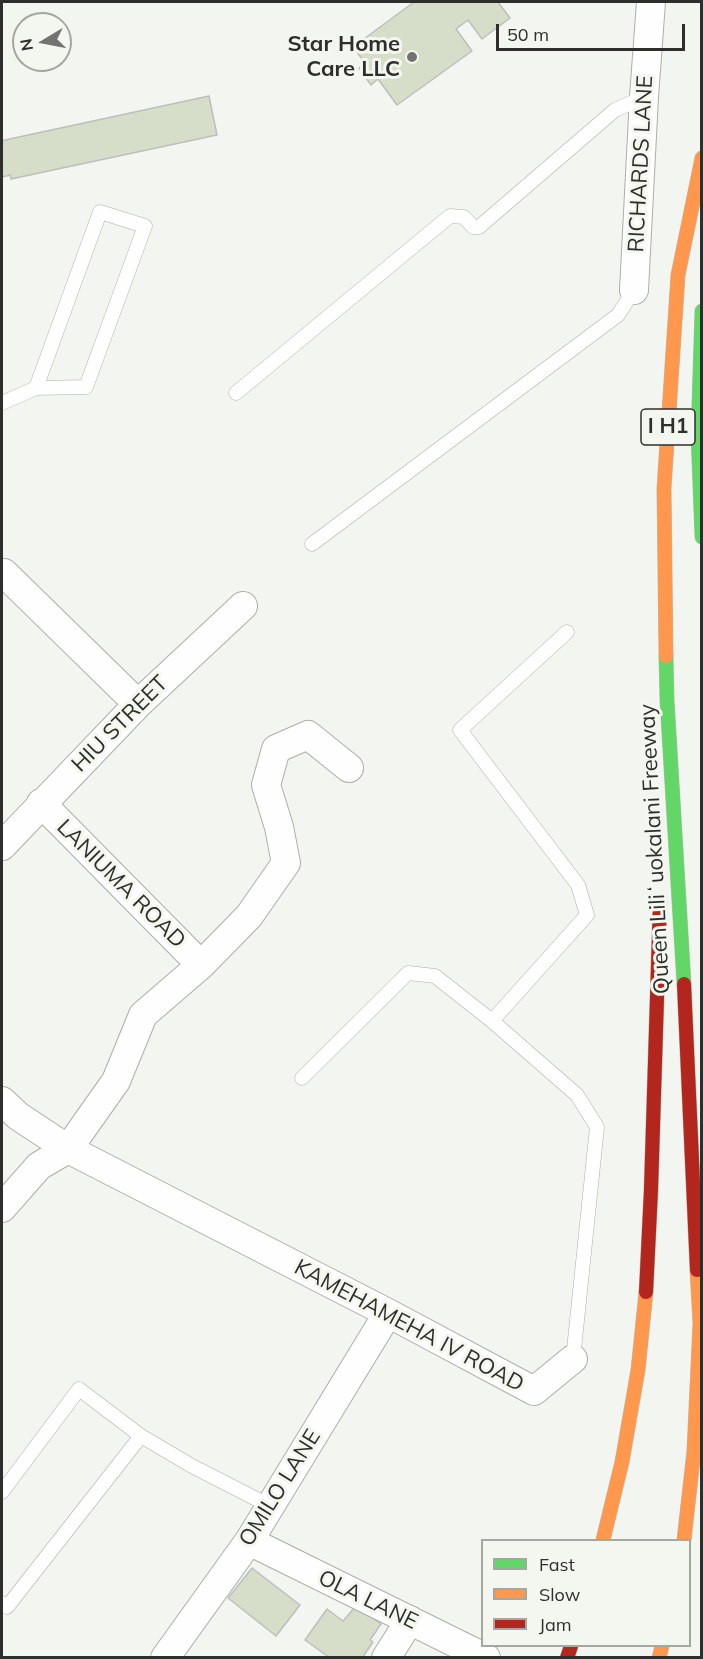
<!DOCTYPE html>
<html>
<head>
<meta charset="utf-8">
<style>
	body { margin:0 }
	#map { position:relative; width:703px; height:1659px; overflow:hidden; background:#f3f5f1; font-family:Mulish,sans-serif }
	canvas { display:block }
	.frame { position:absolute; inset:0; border:3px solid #2e2f2d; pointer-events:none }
	.legend { position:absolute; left:481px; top:1539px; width:210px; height:108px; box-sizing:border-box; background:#f4f7ef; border:2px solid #a5a7a1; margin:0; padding:8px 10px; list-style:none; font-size:18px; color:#2e2f2d }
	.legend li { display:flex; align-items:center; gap:12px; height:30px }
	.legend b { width:30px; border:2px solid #a5a7a1 }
	.north { position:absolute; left:12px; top:12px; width:60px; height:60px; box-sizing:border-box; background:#f4f7ef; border:2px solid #a5a7a1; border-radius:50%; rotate:260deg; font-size:16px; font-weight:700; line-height:24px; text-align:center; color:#2e2f2d }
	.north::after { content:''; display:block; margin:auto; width:21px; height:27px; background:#737472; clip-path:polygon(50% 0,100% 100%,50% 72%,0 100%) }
	.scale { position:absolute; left:496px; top:24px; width:189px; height:27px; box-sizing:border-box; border:3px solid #2e2f2d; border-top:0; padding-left:8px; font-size:18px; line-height:21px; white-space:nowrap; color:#2e2f2d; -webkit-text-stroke:4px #f4f7ef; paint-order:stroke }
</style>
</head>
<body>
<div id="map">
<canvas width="703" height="1659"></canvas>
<div class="frame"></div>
<ul class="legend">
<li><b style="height:8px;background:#63d668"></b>Fast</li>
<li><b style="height:8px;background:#ff974d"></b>Slow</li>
<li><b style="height:8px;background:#b3261e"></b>Jam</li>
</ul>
<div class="north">N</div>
<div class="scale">50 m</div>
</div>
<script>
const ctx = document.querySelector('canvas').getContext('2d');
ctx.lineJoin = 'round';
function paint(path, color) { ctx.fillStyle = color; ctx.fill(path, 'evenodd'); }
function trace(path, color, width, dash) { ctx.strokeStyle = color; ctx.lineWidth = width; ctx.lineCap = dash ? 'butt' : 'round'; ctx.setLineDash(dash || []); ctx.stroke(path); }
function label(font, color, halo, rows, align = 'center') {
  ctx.font = font + ' Mulish,sans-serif'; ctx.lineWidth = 6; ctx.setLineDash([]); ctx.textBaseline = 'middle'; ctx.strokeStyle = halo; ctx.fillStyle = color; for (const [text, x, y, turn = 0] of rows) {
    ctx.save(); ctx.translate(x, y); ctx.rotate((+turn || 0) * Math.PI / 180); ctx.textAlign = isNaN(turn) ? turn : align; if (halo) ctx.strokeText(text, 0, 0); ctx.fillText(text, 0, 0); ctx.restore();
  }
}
const building = new Path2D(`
	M414,2H498L510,18L482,39L468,20L456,29L472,51L397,105L378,79L371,85L359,68L365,63L353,47Z
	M209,96L217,135L11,179L10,175L2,177V136V141L5,140Z
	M252,1568L300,1605L276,1636L228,1598Z
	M356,1606L381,1624L370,1640L373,1642L362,1658H330L305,1640L327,1609L343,1621Z`);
paint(building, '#d6ddc9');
trace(building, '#bdbfbb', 1.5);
const lane = new Path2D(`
	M236,393L450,216L464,217L473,227H479L615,110L644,97
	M2,403L36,388L86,387L145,226L100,212L36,388
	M312,544L618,315L634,290
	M492,1021L587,915L578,885L460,730L567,632
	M302,1078L408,973L435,976L492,1021L577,1095L597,1127L573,1359
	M2,1492L79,1389L141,1436L192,1466L270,1506
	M2,1603L7,1607L141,1436`);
const street = new Path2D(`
	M634,290L644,97L651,2
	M4,573L138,704
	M41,803L201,965
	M2,846L138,704L243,606
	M2,1101L18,1116L68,1149L388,1313L534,1391L573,1359
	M2,1208L39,1166L68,1149L116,1081L143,1015L201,965L249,916L286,863L279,827L266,785L276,749L308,735L349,768
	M249,1541L486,1658
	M165,1658L249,1541L388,1313
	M386,1658L410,1620`);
const fast = new Path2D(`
	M702,311L698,435L702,537
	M666,656L667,700L684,984`);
const slow = new Path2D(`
	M666,656L664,488L678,275L702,158
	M603,1540L622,1462L638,1370L646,1292
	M684,1540L694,1451L700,1323L697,1270
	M659,1658L662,1646`);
const jam = new Path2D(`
	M684,984L697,1270
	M646,1292L651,1190L660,902
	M567,1658L571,1646`);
trace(lane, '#acaeaa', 15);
trace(street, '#acaeaa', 30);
trace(fast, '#babeb2', 15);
trace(slow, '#babeb2', 15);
trace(jam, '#babeb2', 15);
trace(lane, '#fdfefd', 14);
trace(street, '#fdfefd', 28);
trace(fast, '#63d668', 14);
trace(slow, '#ff974d', 14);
trace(jam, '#b3261e', 14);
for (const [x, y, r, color] of [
	[412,57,6,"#737472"]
]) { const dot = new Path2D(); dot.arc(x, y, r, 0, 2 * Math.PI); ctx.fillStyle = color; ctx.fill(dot); trace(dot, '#f4f7ef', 2); }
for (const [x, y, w] of [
	[668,427,54]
]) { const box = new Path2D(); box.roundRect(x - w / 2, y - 18, w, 36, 4.5); ctx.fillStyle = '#f4f7ef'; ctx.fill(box); trace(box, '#2e2f2d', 1.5); }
label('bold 21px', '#2e2f2d', null, [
	["I H1",668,427]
]);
label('bold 22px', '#2e2f2d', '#f4f7ef', [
	["Star Home",400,44],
	["Care LLC",400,69]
], 'right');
label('22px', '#2e2f2d', '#f4f7ef', [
	["RICHARDS LANE",641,164,-87],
	["HIU STREET",120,724,-45],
	["Queen Liliʻuokalani Freeway",655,849,-93],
	["LANIUMA ROAD",121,884,45],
	["KAMEHAMEHA IV ROAD",409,1326,28],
	["OMILO LANE",280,1488,-58],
	["OLA LANE",368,1600,26]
]);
</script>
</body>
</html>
